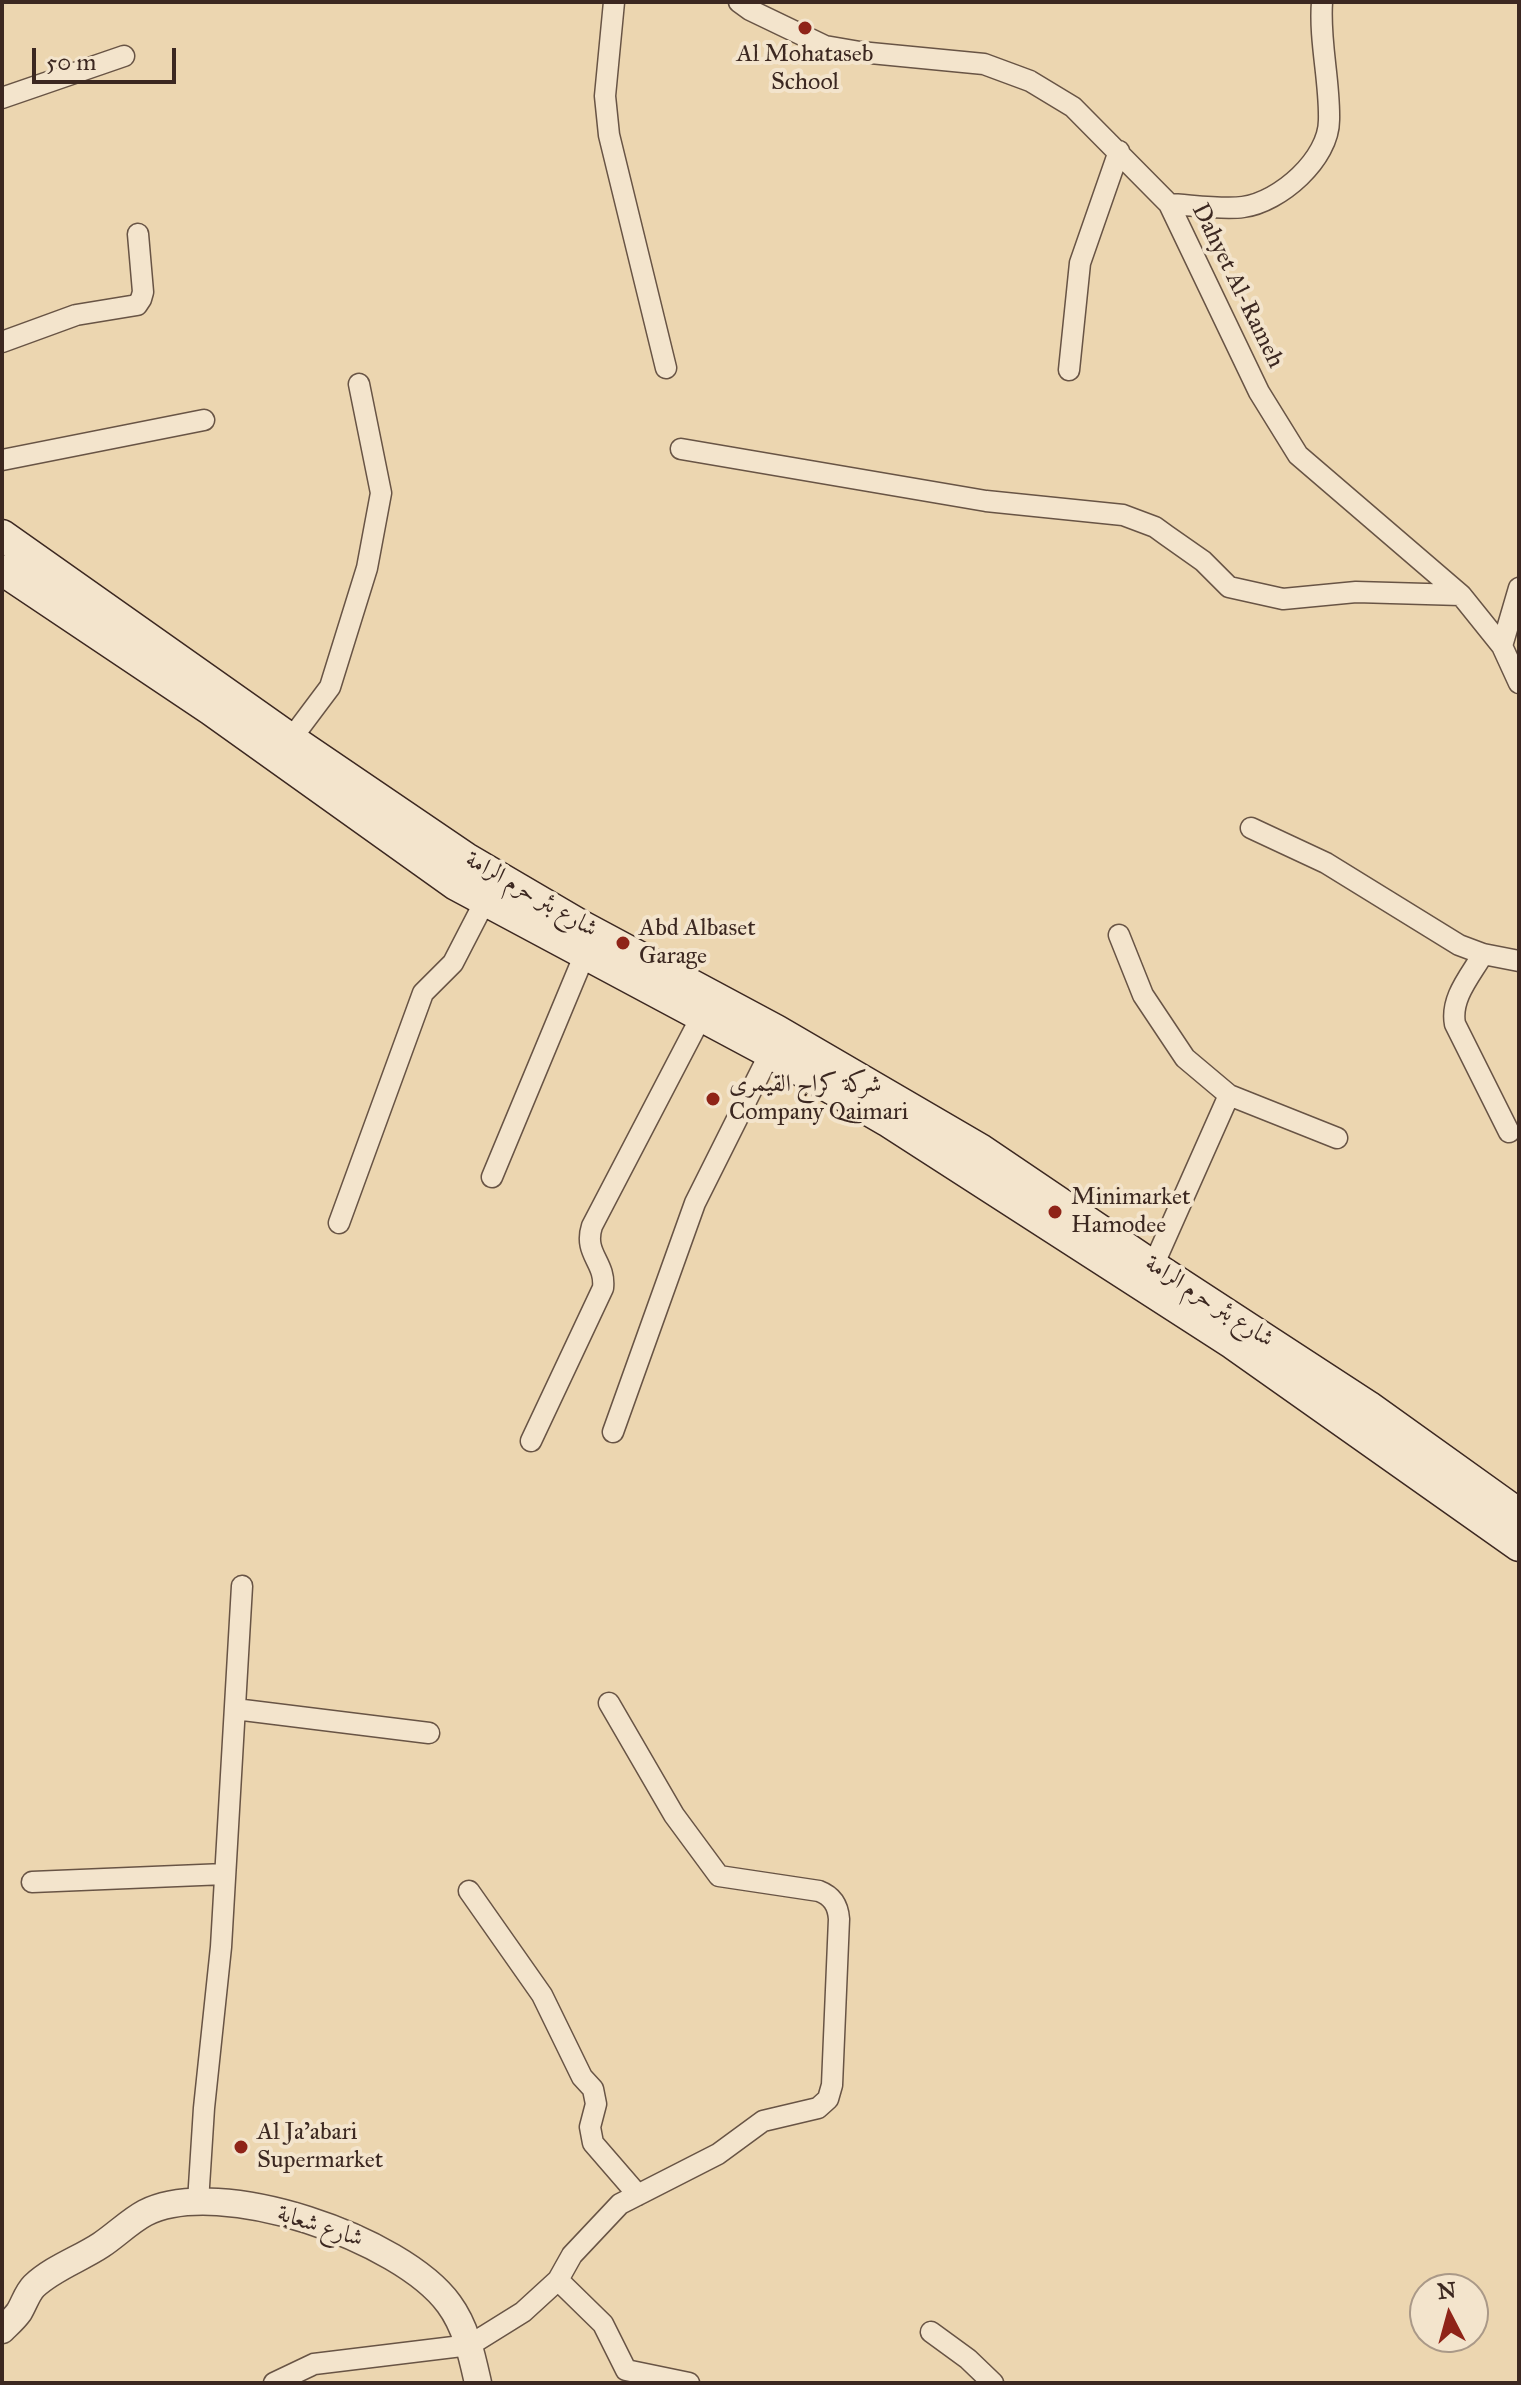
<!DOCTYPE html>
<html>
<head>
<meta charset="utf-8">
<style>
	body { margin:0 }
	#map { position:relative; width:1521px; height:2385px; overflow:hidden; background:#ecd6b0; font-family:"IM FELL Great Primer",serif }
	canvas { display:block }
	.frame { position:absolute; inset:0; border:4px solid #3c2821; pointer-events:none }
	.north { position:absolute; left:1409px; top:2273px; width:80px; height:80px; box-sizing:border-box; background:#f3e4cc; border:2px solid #a98; border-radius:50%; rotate:354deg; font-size:22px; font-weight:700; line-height:32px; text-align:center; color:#3c2821 }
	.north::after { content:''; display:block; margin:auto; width:28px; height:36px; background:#8f2418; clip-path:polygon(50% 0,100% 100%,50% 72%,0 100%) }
	.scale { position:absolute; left:32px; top:48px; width:144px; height:36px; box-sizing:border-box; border:4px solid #3c2821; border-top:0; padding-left:10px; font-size:24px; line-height:28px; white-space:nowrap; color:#3c2821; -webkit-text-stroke:6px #f3e4cc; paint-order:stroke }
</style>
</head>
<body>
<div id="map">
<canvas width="1521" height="2385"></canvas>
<div class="frame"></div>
<div class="north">N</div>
<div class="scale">50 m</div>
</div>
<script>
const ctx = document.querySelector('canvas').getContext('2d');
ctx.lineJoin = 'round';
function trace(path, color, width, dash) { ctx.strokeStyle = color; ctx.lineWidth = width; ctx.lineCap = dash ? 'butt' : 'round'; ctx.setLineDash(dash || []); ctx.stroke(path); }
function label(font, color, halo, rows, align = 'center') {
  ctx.font = font + ' "IM FELL Great Primer",Amiri,serif'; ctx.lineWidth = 8; ctx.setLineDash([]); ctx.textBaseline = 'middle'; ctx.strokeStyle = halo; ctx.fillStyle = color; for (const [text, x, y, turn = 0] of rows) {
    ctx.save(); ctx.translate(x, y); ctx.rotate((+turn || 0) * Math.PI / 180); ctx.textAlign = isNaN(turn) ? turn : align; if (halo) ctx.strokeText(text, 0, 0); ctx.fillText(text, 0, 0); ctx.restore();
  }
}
const minor = new Path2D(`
	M614,2L605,96L609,135L666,368
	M739,2L750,10L825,46L860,52L984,64L1030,81L1073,107L1169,204L1259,392L1298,455L1461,595L1502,646L1519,683
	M2,98L124,56
	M1169,204C1190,205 1223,210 1243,207C1280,202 1329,159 1329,120C1330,81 1319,41 1322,2
	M2,342L76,315L137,305L141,299L143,292L138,234
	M1069,370L1080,263L1119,151
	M681,449L986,501L1123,515L1155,527L1166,535L1203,561L1229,587L1283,599L1356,592L1461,595
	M2,460L204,420
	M1502,646L1519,588
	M291,739L330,687L367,568L381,493L359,384
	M1251,828L1326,863L1459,945L1483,954L1519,961
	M1119,935L1143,995L1185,1058L1229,1095L1337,1138
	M1483,954C1471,975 1450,998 1455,1024L1509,1132
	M492,1177L584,956
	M339,1223L423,993L453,963L485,901
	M1153,1266L1229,1095
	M613,1432L695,1203L770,1053
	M531,1441L603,1288C606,1262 583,1254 592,1226L701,1017
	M235,1709L429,1733
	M32,1882L225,1874
	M469,1891L542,1995L582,2077L593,2089L596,2104L590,2127L593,2143L638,2195
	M198,2202L204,2108L221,1947L242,1586
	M558,2280L603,2324L626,2370L689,2383
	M931,2332L968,2359L993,2383
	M274,2383L314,2364L470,2345L523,2312L558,2280L572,2255L620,2204L718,2154L763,2121L818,2108L828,2099L832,2085L839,1919C838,1905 832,1896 819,1891L719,1876L674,1815L609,1703`);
const tertiary = new Path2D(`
	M2,2330C8,2324 14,2319 19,2312C24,2304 27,2293 34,2286C53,2268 80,2259 101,2245C116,2235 130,2221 145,2213C220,2175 402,2239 449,2304C466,2327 472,2356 478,2383`);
const secondary = new Path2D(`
	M2,535L291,739L466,858L582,926L776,1030L980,1149L1153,1266L1368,1406L1519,1514
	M2,570L211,710L456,885L770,1053L887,1121L1233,1344L1519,1546`);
trace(minor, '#685445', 23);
trace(tertiary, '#685445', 29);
trace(secondary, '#3c2821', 33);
trace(minor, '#f3e4cc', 20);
trace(tertiary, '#f3e4cc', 26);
trace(secondary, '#f3e4cc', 30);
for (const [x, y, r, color] of [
	[805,28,8,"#8f2418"],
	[623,943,8,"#8f2418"],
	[713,1099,8,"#8f2418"],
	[1055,1212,8,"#8f2418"],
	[241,2147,8,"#8f2418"]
]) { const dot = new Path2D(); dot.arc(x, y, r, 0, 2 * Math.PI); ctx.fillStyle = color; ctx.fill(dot); trace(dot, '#f3e4cc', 3); }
label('24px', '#3c2821', '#f3e4cc', [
	["Al Mohataseb",805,55,"center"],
	["School",805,83,"center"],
	["Abd Albaset",639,929],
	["Garage",639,957],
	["شركة كراج القيمري",729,1085],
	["Company Qaimari",729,1113],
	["Minimarket",1071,1198],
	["Hamodee",1071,1226],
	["Al Ja'abari",257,2133],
	["Supermarket",257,2161]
], 'left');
label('24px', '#3c2821', '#f3e4cc', [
	["Dahyet Al-Rameh",1237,286,64],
	["شارع بئر حرم الرامة",531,895,30],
	["شارع بئر حرم الرامة",1209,1302,33],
	["شارع شعابة",320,2227,18]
]);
</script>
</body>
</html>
